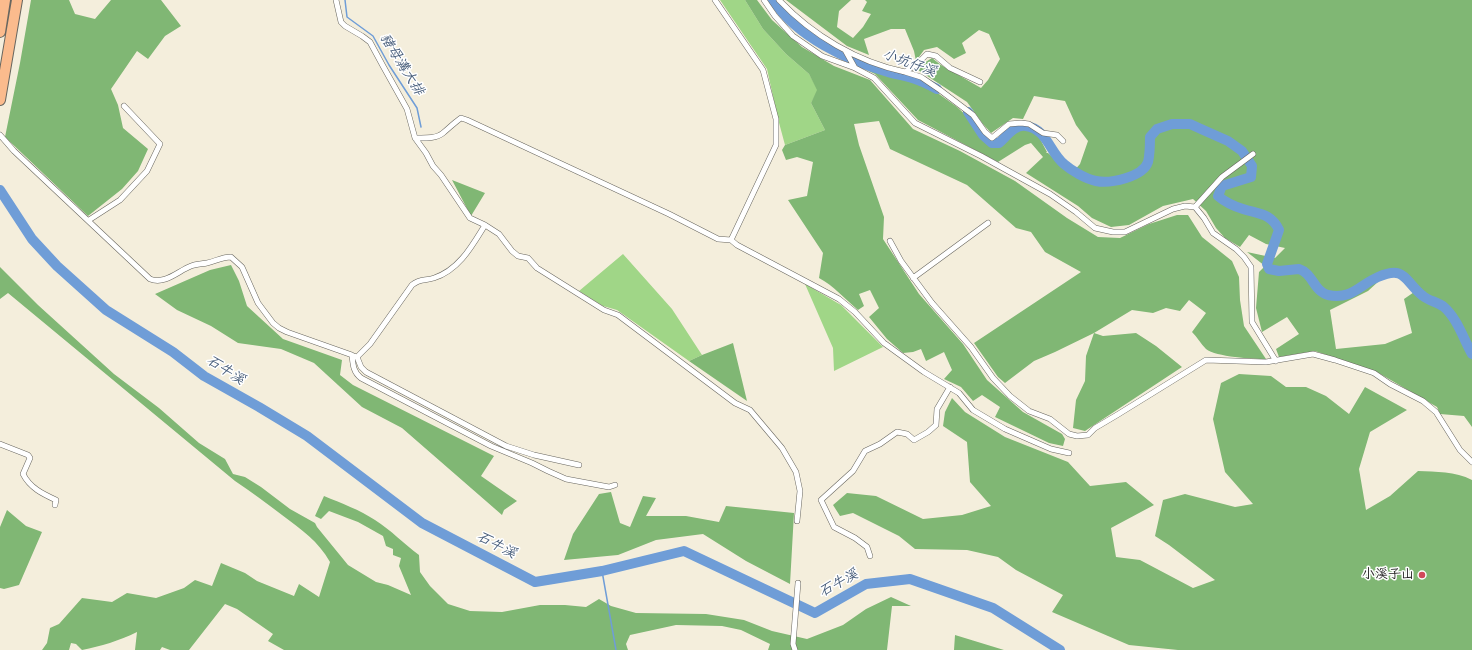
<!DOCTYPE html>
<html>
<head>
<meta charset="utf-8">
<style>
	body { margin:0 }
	canvas { display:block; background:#f4eedc }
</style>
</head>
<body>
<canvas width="1472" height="650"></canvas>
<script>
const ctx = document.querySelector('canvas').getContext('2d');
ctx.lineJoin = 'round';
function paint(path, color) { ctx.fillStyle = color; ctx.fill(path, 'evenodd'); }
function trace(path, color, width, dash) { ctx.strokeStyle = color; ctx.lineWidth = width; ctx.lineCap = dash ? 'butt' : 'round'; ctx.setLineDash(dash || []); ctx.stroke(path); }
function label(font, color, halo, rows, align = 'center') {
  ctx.font = font + ' Mynerve,"LXGW WenKai TC",sans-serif'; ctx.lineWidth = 3; ctx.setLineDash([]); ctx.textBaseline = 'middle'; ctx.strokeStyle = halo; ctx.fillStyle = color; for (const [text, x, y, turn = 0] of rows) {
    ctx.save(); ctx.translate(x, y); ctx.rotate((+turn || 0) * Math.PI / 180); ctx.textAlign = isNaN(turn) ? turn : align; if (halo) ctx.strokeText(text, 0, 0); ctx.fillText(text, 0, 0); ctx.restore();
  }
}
paint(new Path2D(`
	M720,0H745L763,29L786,54L809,74L818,90L811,103L825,130L785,145L778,119L767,69Z
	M623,254L672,309L702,355L689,361L617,310L603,306L579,291Z
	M805,284L841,305L883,347L834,371L833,348Z`), '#a0d687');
paint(new Path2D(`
	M31,0H69L75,14L95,19L111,0H161L181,26L165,36L148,59L137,51L111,89L118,105L123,128L148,149L138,171L122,189L88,216L5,137L20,63Z
	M745,0H757L772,20L802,47L834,66L870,80L913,129L960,151L1015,181L1067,218L1098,237L1120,238L1149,224L1177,215H1188L1202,237L1232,261L1239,277L1240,300L1244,326L1266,359C1253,359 1216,357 1206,349C1201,344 1197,337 1192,332L1206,313L1189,300L1180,311L1166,308L1153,313L1132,310L1094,333L1103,336L1136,333L1156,346L1182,367L1085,431L1073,428L1076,400L1085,381L1086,356L1094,333L1055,352L1034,361L1005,383L998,377L974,343L1081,272L1045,252L1031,232L1016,228L967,185L890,149L879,121L854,124L859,145L884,217L883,239L919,294L963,344L987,380L1023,412L1062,434L1065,439L1063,446L1049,443L995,417L1000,407L982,395L973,401L961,387L944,379L952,370L944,352L926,361L921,349L913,352L903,353L887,339L869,317L879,308L870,290L859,294L864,306L858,310C845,299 834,286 819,278L823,253L788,200L807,196L813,162L797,157L786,160L782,150L785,145L825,130L811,103L817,90L809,74L786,54L763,29Z
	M786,0H851L839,11L837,27L853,38L863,27L871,14L862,11L867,2L865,0H1472V427L1464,416L1440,414L1437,407L1377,372L1315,351L1279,357L1276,349L1299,334L1287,317L1262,332L1256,308L1259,272L1265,266L1247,252L1275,258L1285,248L1266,244L1249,235L1240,247L1225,238L1216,228L1206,211L1193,199L1163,206L1129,225L1111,227L1092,218L1078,206L1026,173L1043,157L1031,143L1025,145L998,162L918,120L875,74L858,66L859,61L921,81L957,107L969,118L982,132L987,142L993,143L1014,128L1021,127L1028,129L1039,137L1047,152L1046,153H1048L1056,160L1073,172L1080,164L1088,141L1076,125L1065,101L1034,96L1023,119L1013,118L991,133L983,124L967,102L918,70L924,63L932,58L941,65L981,88L988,80L1000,59L989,34L979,30L962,43L966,53L954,59L937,47L924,50L916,61L914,51L905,29H891L864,39L869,55L847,46ZM1390,271L1420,288L1404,299L1412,333L1385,344L1336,349L1330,310L1368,291Z
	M452,180L485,193L471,216Z
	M231,265L239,281L247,306L283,339L342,360L340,375L353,385L494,456L481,476L517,501L504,510L502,515L402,428L362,407L314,363L281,349L238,343L211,326L177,310L155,294L210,270Z
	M0,267L38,305L114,374L159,408L199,443L225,459L233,474L245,477L261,487L290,509L315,523L317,527L348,565L376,582L388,585L411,595L399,566L401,558L393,555V549L386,546L383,536L358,522L329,511L321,519L315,516L324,496C341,503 360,510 375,520C391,530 404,544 419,555L420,572L430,586L448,604L470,611L502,612L540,605H565L586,607L599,599L611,606L636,613L706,614L744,620L772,631L807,639L843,625L866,609L891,597L911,606H892L887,650H768L770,644L741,630L722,626L676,625L630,635L626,644L628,650H284L268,641L273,634L237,609L225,604L189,650H170L162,647L160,650H135L137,632C119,641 101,646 82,650L76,644L71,643L69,650H42L47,643L50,628L59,624L82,598L112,602L127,593L156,598L184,588L195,580L212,586L221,563L245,573L257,581L294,596L299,584L319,597L330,562C318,541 302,530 282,515C267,504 252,492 235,481L8,293L0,299Z
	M733,343L747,401L689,361L702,355Z
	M1239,374L1271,376L1286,387H1306L1326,396L1349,414L1365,387L1407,410L1370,432L1359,469L1366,510L1390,496L1418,471C1436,472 1455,471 1472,480V650H1178L1129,645L1052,612L1063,595L1016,570L998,557L967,550L915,549L899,536L853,513L840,516L833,505L847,493L876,496L923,519L962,515L991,506L970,482L967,442L943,426L945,412L952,398L965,412L1005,437L1068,462L1090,486L1126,482L1154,505L1111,528L1116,557L1140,560L1193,588L1215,580L1169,545L1155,536L1163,500L1185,494L1235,507L1253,504L1225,472L1213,419L1221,383Z
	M611,492L620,523L630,527L643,496L656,498L646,516H686L719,522L726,506L794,513L790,584L746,561L703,534L656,540L618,555L564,560L573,534L599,494Z
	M7,510L26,526L42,532L19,585L4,589L0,588V527Z
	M955,635L1004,650H954Z`), '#80b774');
trace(new Path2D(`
	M345,0L347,17L373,36L389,65L417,108L421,127
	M602,571L616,650`), '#6f9dd7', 1.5);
trace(new Path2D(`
	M773,0C797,37 847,60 888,72C898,75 908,76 918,80C924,82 931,86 937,89
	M968,112L983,135L992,143H999C1007,136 1015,124 1026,126C1047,129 1050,153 1064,164C1072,171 1086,179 1096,181C1110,184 1143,177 1148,162C1150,154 1150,145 1150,137L1157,129L1172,124H1190L1201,129L1228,141L1242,151L1252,166L1251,177L1222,186L1218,196C1225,202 1233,206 1243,209C1258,214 1271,213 1279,230L1267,264L1269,269L1279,271L1299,269C1302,270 1305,272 1307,274C1314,281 1317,292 1328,295C1352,300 1359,285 1378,277C1406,265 1404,281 1423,296C1429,301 1438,302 1444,307C1457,318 1464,340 1472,354
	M0,190L32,239L57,266L106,310L173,352L204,376L259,407L307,436L422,523L535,582L602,571L684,551L815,613L866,584L910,579L993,608L1060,650`), '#6f9dd7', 10);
const minor = new Path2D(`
	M336,0L341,22L345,26L362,36L370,42L383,66L407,109L415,138C424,138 436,139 443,133C449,128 454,123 461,118L467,120L669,214L718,239L731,240L737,245L839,299L855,312L884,343L924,372L959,393L973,410L1005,429L1051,449L1069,453
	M715,0L763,70L776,119V145L731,240
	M764,0L775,16L793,36L822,56L855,68L874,78L915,123L981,156L1050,194L1076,212L1095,228L1113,232H1125L1173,209L1185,206L1195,207L1204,218L1213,233L1236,249L1244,257L1251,267L1252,322L1276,361
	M779,0C812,35 857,62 905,72L917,64L927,54L936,56L950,68L980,82
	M845,50L855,68
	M905,72L921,77L940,90L973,115L985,132L992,138L1009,124L1021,123L1029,124L1043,133L1057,135L1063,141
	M0,135L14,151L150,279C165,285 178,271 191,266C196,264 202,264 207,263C216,261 222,257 231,257L242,267L258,303L273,323L279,328L287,332L352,355C353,364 353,372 361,378L491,446L532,463L548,471L566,479L609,487L615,485
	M415,138L426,153L433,166L441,175L470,218L485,225L499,234L512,251L518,256L528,258L537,268L604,310L618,315L735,403L750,410L782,448L796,472L800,491L797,521
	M1195,207L1222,177L1253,154
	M89,220L120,200L147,171L160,144L124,106
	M890,241L901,261L932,303L971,347L993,378L1010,396L1029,411L1050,419L1069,434L1077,436L1088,435L1095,428L1117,415L1206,360L1266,362L1313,354L1335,360L1374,373L1390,384L1423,401L1436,412L1460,450L1472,462
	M913,278L988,223
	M354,356L357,357L370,344L412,285C420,278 425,281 434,278C459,270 472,246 485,225
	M357,357L361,367L366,372L506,446L534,455L579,465
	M0,444L28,455L30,458L23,474C30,488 43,494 56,500L55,505
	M870,556L867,547L855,538L834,527L821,500L853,471L865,451L880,444L897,432L907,434L914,440L928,432L936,425L937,409L950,387
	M795,650L793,644L798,583`);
const motorway = new Path2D(`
	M0,32L5,0
	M0,100L17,0`);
trace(minor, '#68665f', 6);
trace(motorway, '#68665f', 12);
trace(minor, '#fff', 5);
trace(motorway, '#fbbb8d', 10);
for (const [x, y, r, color] of [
	[1422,575,4,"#d1495b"]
]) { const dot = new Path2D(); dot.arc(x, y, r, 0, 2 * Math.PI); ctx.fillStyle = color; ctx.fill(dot); trace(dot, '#fff', 1.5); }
label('13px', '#1c1c1c', '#fff', [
	["小溪子山",1414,575]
], 'right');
label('italic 14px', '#465c7a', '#fff', [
	["小坑仔溪",909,64,20],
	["豬母溝大排",401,65,58],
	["石牛溪",225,371,32],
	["石牛溪",496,546,27],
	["石牛溪",839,584,-29]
]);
</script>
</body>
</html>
